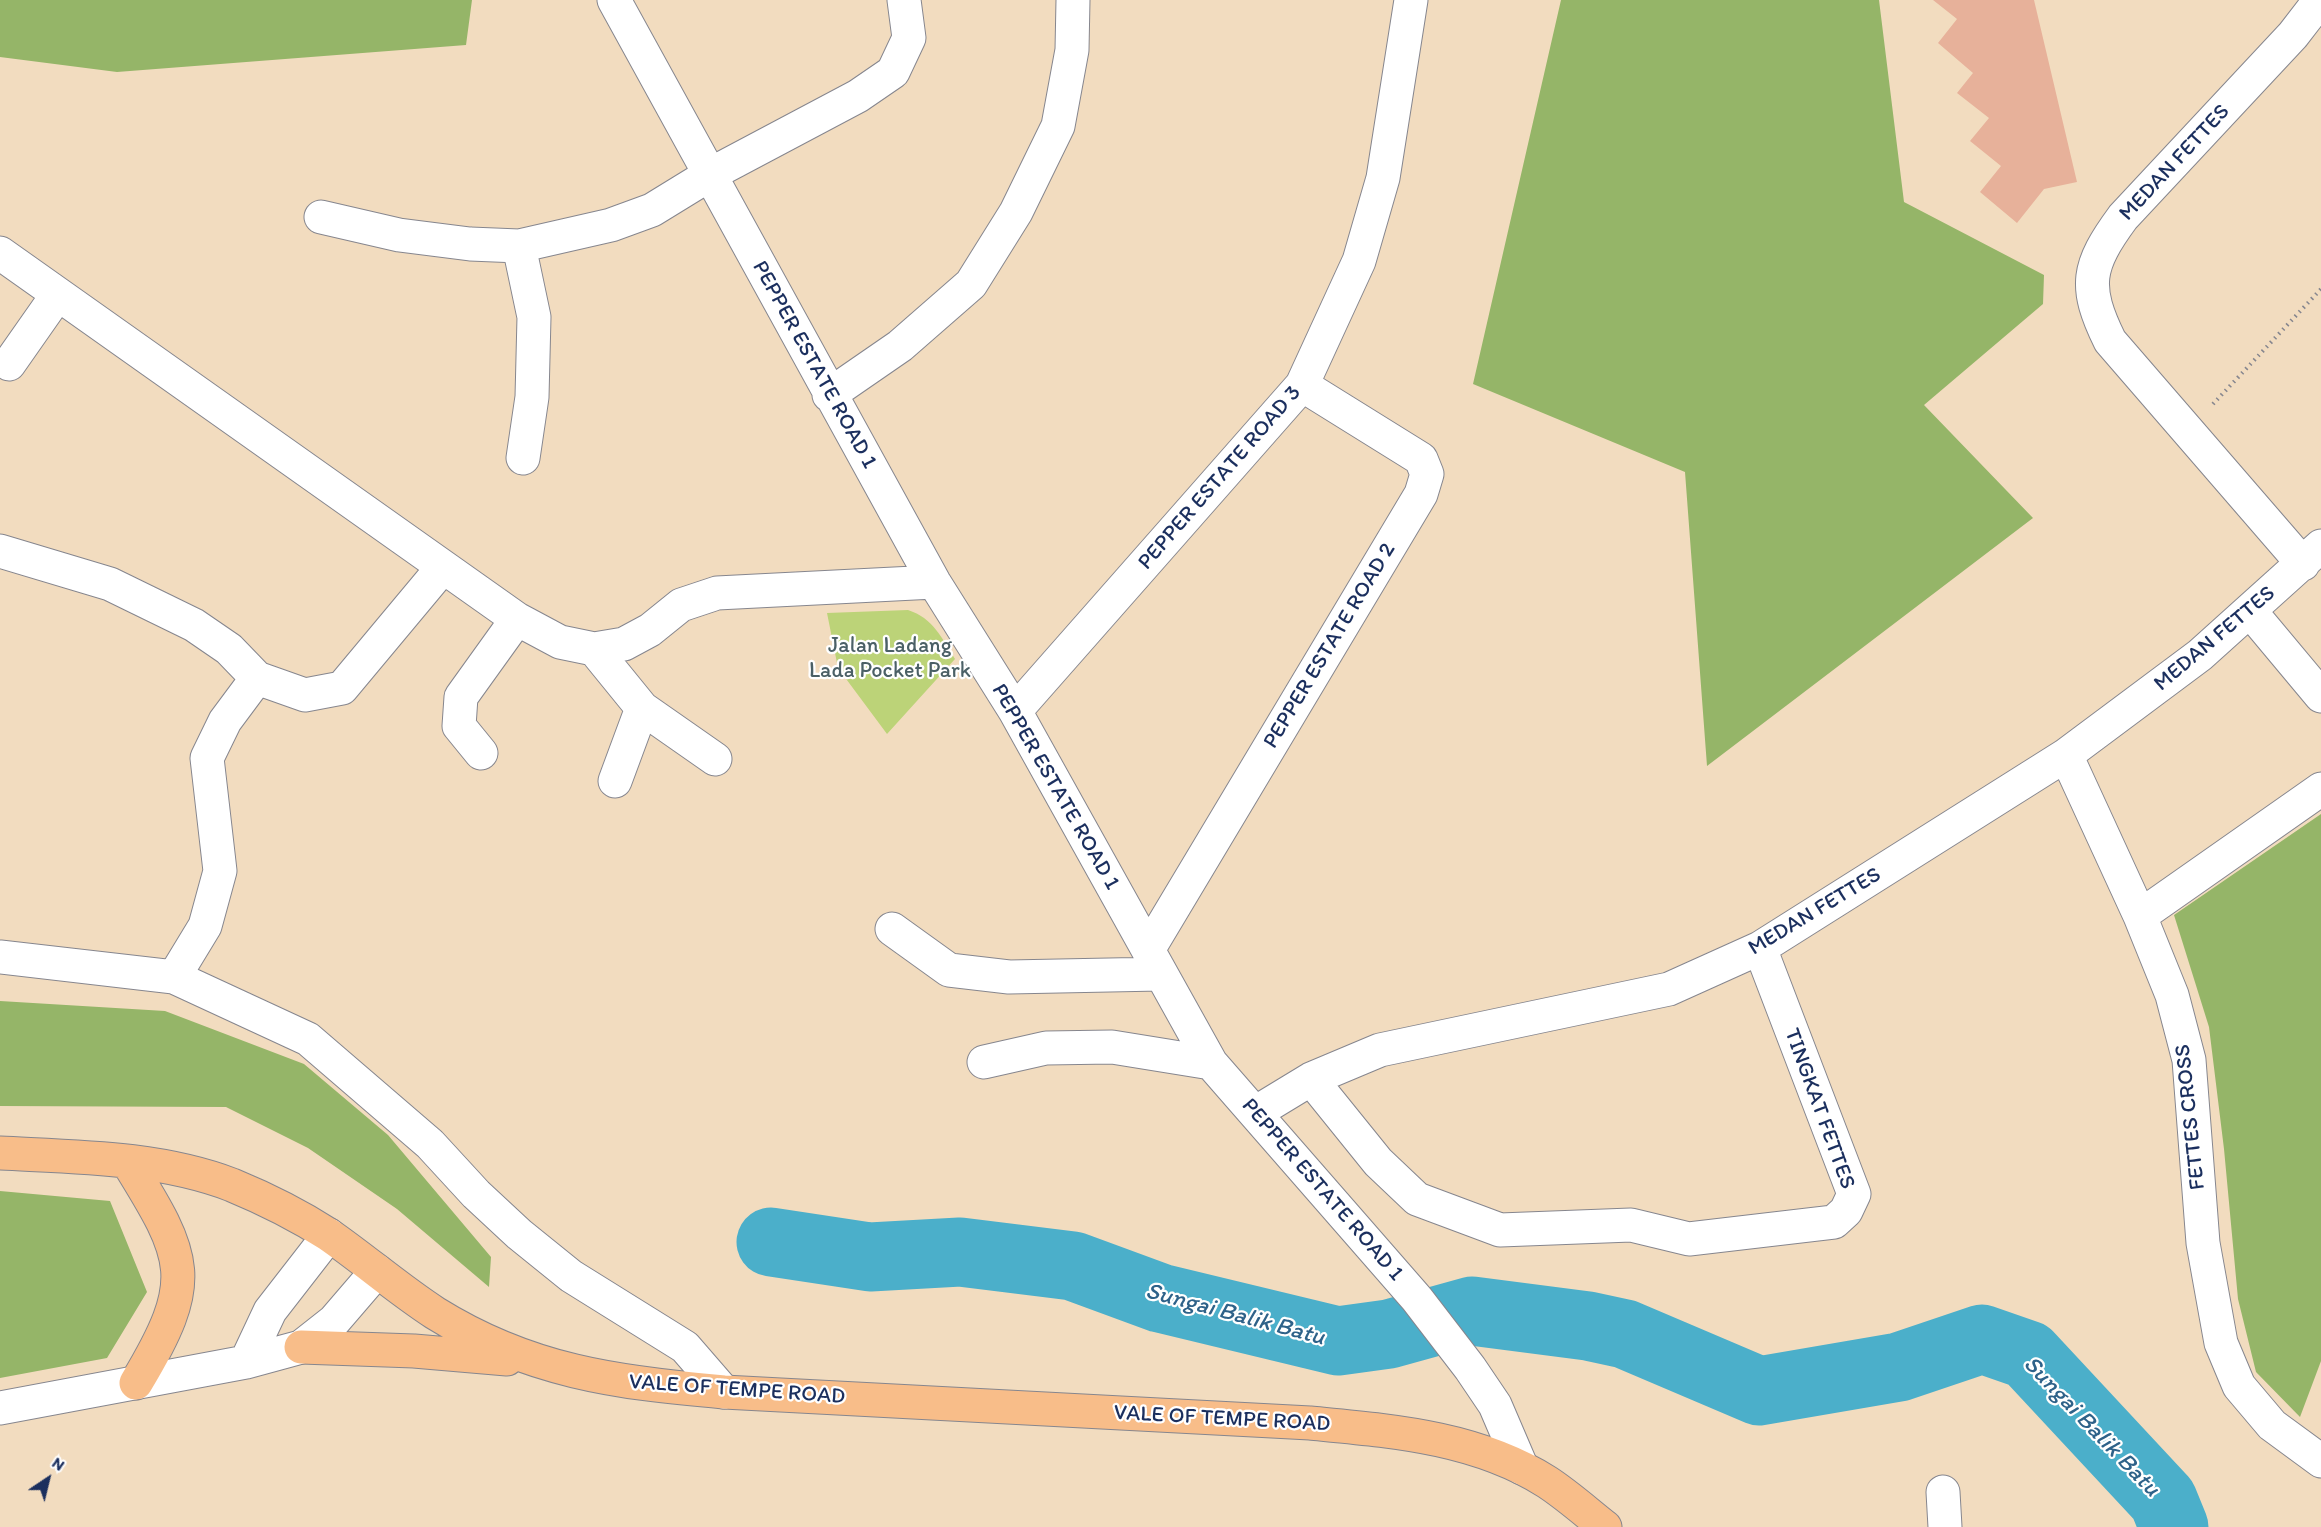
<!DOCTYPE html>
<html>
<head>
<meta charset="utf-8">
<style>
	body { margin:0 }
	#map { position:relative; width:2321px; height:1527px; overflow:hidden; background:#f2dcbf; font-family:Itim,sans-serif }
	canvas { display:block }
	.north { position:absolute; left:18px; top:1449px; width:60px; height:60px; -webkit-text-stroke:4px #fff; paint-order:stroke; rotate:35deg; font-size:16px; font-weight:700; line-height:24px; text-align:center; color:#1b2f5e }
	.north::after { content:''; display:block; margin:auto; width:21px; height:27px; background:#1b2f5e; clip-path:polygon(50% 0,100% 100%,50% 72%,0 100%) }
</style>
</head>
<body>
<div id="map">
<canvas width="2321" height="1527"></canvas>
<div class="north">N</div>
</div>
<script>
const ctx = document.querySelector('canvas').getContext('2d');
ctx.lineJoin = 'round';
function paint(path, color) { ctx.fillStyle = color; ctx.fill(path, 'evenodd'); }
function trace(path, color, width, dash) { ctx.strokeStyle = color; ctx.lineWidth = width; ctx.lineCap = dash ? 'butt' : 'round'; ctx.setLineDash(dash || []); ctx.stroke(path); }
function label(font, color, halo, rows, align = 'center') {
  ctx.font = font + ' Itim,sans-serif'; ctx.lineWidth = 4.5; ctx.setLineDash([]); ctx.textBaseline = 'middle'; ctx.strokeStyle = halo; ctx.fillStyle = color; for (const [text, x, y, turn = 0] of rows) {
    ctx.save(); ctx.translate(x, y); ctx.rotate((+turn || 0) * Math.PI / 180); ctx.textAlign = isNaN(turn) ? turn : align; if (halo) ctx.strokeText(text, 0, 0); ctx.fillText(text, 0, 0); ctx.restore();
  }
}
paint(new Path2D(`
	M908,610C933,618 942,638 955,659L887,734L838,668L827,613Z`), '#bcd378');
paint(new Path2D(`
	M0,0H472L466,45L117,72L0,57Z
	M1561,0H1879L1904,202L2044,275L2043,304L1924,405L2033,518L1707,766L1685,472L1473,384Z
	M2321,814V1361L2300,1417L2256,1372L2238,1299L2224,1149L2209,1027L2174,915Z
	M0,1001L165,1011L304,1064L388,1135L491,1257L489,1287L397,1209L308,1148L226,1107L0,1106Z
	M0,1191L110,1201L147,1292L107,1358L0,1378Z`), '#95b568');
trace(new Path2D(`
	M771,1242L870,1257L960,1252L1073,1266L1160,1298L1338,1341L1389,1334L1472,1311L1588,1326L1625,1334L1759,1391L1899,1367L1982,1339L2028,1355L2163,1500L2174,1527`), '#4bafca', 69);
paint(new Path2D(`
	M1933,0H2034L2077,182L2044,189L2017,223L1980,192L2001,166L1970,141L1989,118L1957,93L1973,73L1938,43L1957,19Z`), '#e7b19a');
const minor = new Path2D(`
	M614,0L934,582L1015,711L1211,1063L1417,1299L1470,1368L1495,1405L1522,1468
	M321,217L399,235L470,244L519,246L611,225L652,210L709,175L858,96L893,72L909,38L904,0
	M519,246L534,317L532,397L523,458
	M0,253L517,619L560,642L594,649L624,644L650,630L681,605L717,593L934,582
	M9,364L58,294
	M829,395L900,346L971,284L1016,212L1058,126L1072,50L1073,0
	M0,551L110,584L194,625L229,649L257,678L305,695L342,688L443,567
	M2303,564L2110,341C2083,286 2087,266 2123,217L2293,35L2320,0
	M2250,611L2321,696
	M594,649L642,708L715,759
	M1015,711L1302,385L1359,261L1383,178L1411,0
	M481,753L459,726L461,697L517,619
	M2066,755L2140,916L2172,995L2189,1060L2203,1243L2221,1343L2239,1386L2272,1425L2321,1461
	M615,781L642,708
	M2140,916L2321,789
	M892,929L949,970L1009,977L1160,974
	M1148,950L1421,494L1427,474L1421,459L1302,385
	M0,957L174,977L308,1039L430,1144L476,1194L519,1234L571,1276L685,1347L724,1392
	M174,977L205,926L220,871L207,758L225,721L257,678
	M984,1062L1046,1048L1112,1047L1211,1063
	M1311,1079L1378,1162L1417,1199L1500,1230L1631,1225L1689,1239L1834,1222L1846,1211L1854,1194L1760,948
	M1255,1113L1311,1079L1380,1050L1669,989L1760,948L2066,755L2200,655L2321,546
	M246,1362L270,1311L329,1235
	M0,1408L246,1362L301,1347L334,1321L377,1271
	M1943,1492L1945,1527`);
const major = new Path2D(`
	M0,1153C77,1157 159,1157 232,1185C266,1199 298,1215 329,1235C365,1260 398,1289 435,1313C528,1371 617,1383 724,1392L1310,1423C1392,1431 1476,1437 1547,1482C1567,1495 1586,1512 1605,1527
	M127,1161C188,1259 198,1280 136,1383
	M301,1347L414,1351L507,1359`);
trace(minor, '#86868e', 35);
trace(major, '#86868e', 35);
trace(new Path2D(`
	M2213,404L2321,289`), '#86868e', 4, [1.5, 4.5]);
trace(minor, '#fff', 33);
trace(major, '#f8bd89', 33);
label('22px', '#1b2f5e', '#fff', [
	["MEDAN FETTES",2175,163,-47],
	["PEPPER ESTATE ROAD 1",814,365,61],
	["PEPPER ESTATE ROAD 3",1220,478,-49],
	["MEDAN FETTES",2215,639,-40],
	["PEPPER ESTATE ROAD 2",1330,646,-59],
	["PEPPER ESTATE ROAD 1",1055,787,60],
	["MEDAN FETTES",1815,912,-31],
	["TINGKAT FETTES",1819,1109,70],
	["FETTES CROSS",2191,1117,-96],
	["PEPPER ESTATE ROAD 1",1322,1190,49],
	["VALE OF TEMPE ROAD",737,1390,4],
	["VALE OF TEMPE ROAD",1222,1419,3]
]);
label('22px', '#4b6066', '#fff', [
	["Jalan Ladang",890,646],
	["Lada Pocket Park",890,671]
]);
label('italic 24px', '#2e6289', '#fff', [
	["Sungai Balik Batu",1235,1315,15],
	["Sungai Balik Batu",2091,1427,46]
]);
</script>
</body>
</html>
